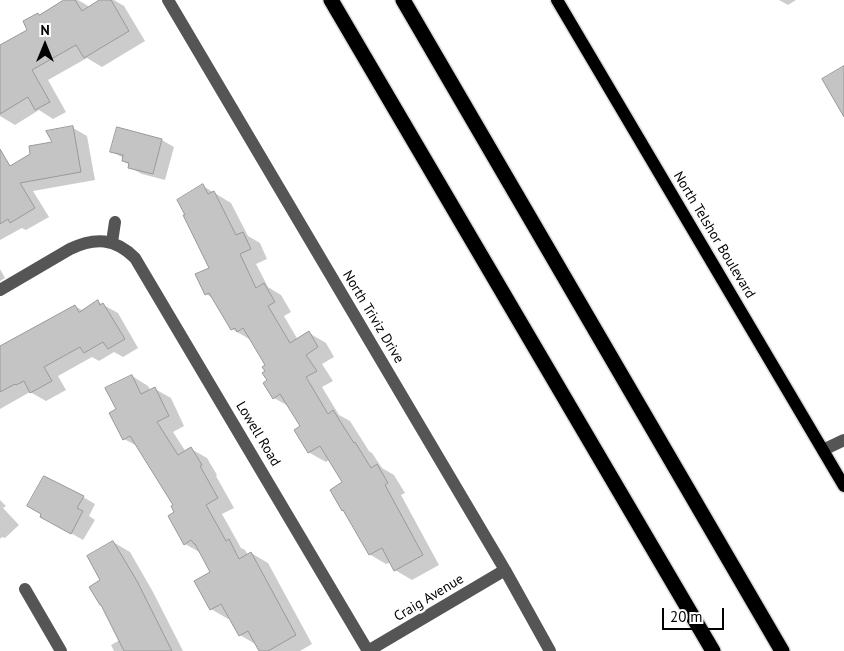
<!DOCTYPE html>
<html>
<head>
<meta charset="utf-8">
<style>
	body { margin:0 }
	#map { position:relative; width:844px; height:651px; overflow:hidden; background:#fff; font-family:"PT Sans",sans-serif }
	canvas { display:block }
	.north { position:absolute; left:20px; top:20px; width:50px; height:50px; -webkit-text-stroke:4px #fff; paint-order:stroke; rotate:0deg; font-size:14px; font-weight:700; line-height:20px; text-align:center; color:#000 }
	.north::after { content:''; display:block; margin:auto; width:18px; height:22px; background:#000; clip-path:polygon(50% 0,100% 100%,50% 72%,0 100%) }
	.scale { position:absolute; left:662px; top:608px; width:62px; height:22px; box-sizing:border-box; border:2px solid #000; border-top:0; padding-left:6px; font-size:15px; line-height:18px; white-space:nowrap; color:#000; -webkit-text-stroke:4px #fff; paint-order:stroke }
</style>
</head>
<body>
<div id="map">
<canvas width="844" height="651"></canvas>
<div class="north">N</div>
<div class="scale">20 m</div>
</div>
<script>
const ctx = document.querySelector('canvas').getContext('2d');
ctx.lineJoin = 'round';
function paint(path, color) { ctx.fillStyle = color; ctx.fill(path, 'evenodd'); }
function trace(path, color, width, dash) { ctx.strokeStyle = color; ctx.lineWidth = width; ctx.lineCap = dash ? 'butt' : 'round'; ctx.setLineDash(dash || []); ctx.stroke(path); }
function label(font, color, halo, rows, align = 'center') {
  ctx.font = font + ' "PT Sans",sans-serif'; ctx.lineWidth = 5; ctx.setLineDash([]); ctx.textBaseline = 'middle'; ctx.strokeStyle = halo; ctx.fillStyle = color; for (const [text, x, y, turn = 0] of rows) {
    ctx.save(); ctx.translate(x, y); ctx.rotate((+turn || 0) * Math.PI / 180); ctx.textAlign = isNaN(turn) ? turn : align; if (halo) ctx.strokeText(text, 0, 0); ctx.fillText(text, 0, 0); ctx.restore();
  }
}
paint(new Path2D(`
	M66,0H78L90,7L102,0H114L124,6L145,41L102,67L87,58L48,80L66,112L53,119L39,110L15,125L0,116V46L29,31L40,16Z
	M779,0H796L788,5Z
	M73,128L87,136L95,180L33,191L49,217L26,230L22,228L0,240V173L54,143Z
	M162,140L174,147L165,180L142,174L129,167L130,165L123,161L124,158L112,152Z
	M203,186L231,203L248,236L260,243L267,259L256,264L268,287L281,295L291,312L284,316L298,340L309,333L326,343L334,357L322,364L333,381L322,387L339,415L350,421L369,451L372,453L382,468L394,475L405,493L401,495L439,565L412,580L395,570L391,562L386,564L369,554L344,482L330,459L326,462L308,452L302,427L290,407L274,398L267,372L266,365L251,338L249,339L232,329L213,298L206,294L211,268Z
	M0,269L5,278L0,281Z
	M98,302L118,313L138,348L123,357L114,352L99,361L92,357L58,376L66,390L46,401L30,392L0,409V348L75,306L83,311Z
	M132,376L148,386L151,391L155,389L171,398L184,426L173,432L186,452L191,449L207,458L217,475L216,476L234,508L222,514L241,548L245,550L248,555L251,553L268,563L312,644L300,651H261L257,645L240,635L230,617L228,619L211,609L212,572L201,553L185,544L175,505L139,447L124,439L117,410Z
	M83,497L95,504L89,516L95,520L83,540L41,516L42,514Z
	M0,500L6,506L3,508L19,525L5,538L2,537L0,539Z
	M113,542L130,552L153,592L183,651H114L111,645L120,640L102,580Z`), '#0003');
const building = new Path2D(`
	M64,0H75L82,11L99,0H111L129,31L84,58L76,45L32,70L50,102L35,110L28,97L0,114V45L27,30L23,21L38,13L39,15Z
	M844,66V117L822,79Z
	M73,126L81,172L20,183L35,208L10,223L8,219L0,224V149L10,166L30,154L29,146L52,142L46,131Z
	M117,127L162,139L153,174L128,168L129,163L122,161L123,155L110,152Z
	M203,184L208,194L214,191L236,235L243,232L251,249L240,254L256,288L264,283L275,302L268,306L290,343L309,331L318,347L306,355L317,371L306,377L328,414L333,410L354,443L355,442L371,468L377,464L388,483L385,485L423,555L394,571L382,548L369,555L343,510L342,511L330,490L342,482L320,446L308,453L294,430L300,426L280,394L273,399L263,383L267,380L262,373L265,371L262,367L265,365L243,328L237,332L235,328L231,330L209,293L205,295L195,274L209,268L183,215H185L177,200Z
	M98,300L100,305L103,303L125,339L108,349L103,342L84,353L80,347L44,367L52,381L30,393L24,381L16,385L15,384L0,392V346L75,305L79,312Z
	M132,375L141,394L155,387L169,416L157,422L178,455L191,447L202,465L200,466L218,498L206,505L226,541L229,539L239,559L251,552L296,635L268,651H259L248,631L239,636L221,604L210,610L194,581L210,572L195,544H194L191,540L184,545L168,516L174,512L171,506L173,505L130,436L123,440L109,413L116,409L105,388Z
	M44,476L84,496L77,508L83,511L71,534L40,517L41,514L27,506Z
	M113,541L137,581L172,651H124L101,605H100L89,587L100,580L87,556Z`);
paint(building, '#c4c4c4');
trace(building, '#999', 1);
const major = new Path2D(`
	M557,0L844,486`);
const highway = new Path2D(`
	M331,0L713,651
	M403,0L782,651`);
trace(major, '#dbdbdb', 15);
trace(highway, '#dbdbdb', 18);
trace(new Path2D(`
	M168,0L505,570L550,651
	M112,242L115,222
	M0,290L70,249C95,237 115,238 135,258L368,651
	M823,450L844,440
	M25,589L61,651
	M368,651L505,570`), '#555', 12);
trace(major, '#000', 12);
trace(highway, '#000', 15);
label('14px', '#000', '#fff', [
	["North Telshor Boulevard",714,235,59],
	["North Triviz Drive",373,317,59],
	["Lowell Road",258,434,59],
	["Craig Avenue",429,598,-31]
]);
</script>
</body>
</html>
